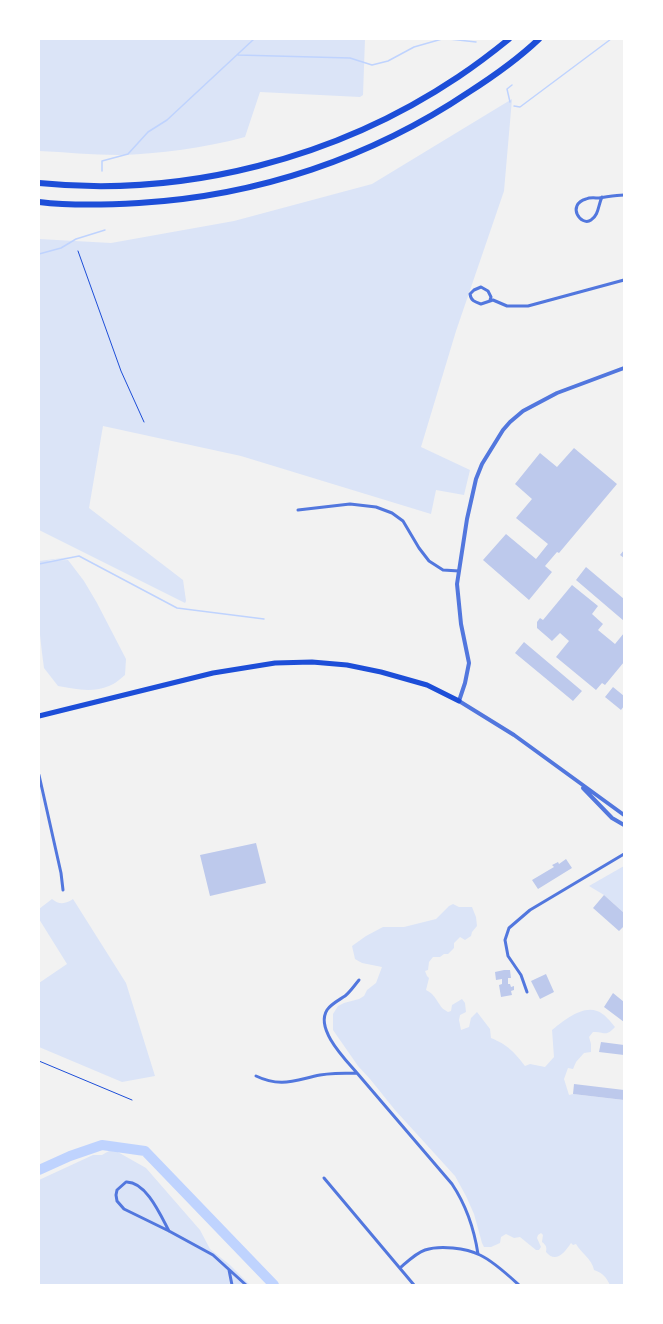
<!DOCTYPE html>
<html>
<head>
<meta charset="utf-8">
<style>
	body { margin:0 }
	#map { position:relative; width:663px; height:1324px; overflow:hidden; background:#f2f2f2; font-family:"Exo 2",sans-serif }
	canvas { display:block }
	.frame { position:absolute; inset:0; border:40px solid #fff; pointer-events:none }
</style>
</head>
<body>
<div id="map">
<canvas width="663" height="1324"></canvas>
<div class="frame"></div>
</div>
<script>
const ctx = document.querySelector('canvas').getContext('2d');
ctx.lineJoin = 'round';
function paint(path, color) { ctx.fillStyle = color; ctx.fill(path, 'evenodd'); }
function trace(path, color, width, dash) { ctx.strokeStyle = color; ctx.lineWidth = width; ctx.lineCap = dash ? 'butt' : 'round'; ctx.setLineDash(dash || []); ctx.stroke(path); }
paint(new Path2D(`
	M39,39H365L363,95L360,97L260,92L245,137C204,148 160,154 118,155C92,155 65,152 39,151Z
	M512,99L504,191L456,331L421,447L470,470L464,495L436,490L431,514L241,456L103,426L89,508L183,580L186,601L185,603L39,530V239L111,243L234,221L372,184Z
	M79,556L46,561L68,560L84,581L97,603L126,659L125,675C120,679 115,684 109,686C93,693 74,689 58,686L44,668L42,653L39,626V561Z
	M624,866V913L604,895L589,886Z
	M52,899C59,905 66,904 73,899L126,983L155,1076L122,1082L39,1047V983L67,964L39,919V909Z
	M453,904L459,907H472L476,917L477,926L472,932L471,936L465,940L460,937L454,943V948L448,954H444L440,957H433L429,962L428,970L425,971L427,976L429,978L426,990C434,994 435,998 440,1005C441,1008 445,1010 448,1012L451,1011L452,1005L462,999L465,1003L466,1012L460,1015L459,1020L461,1030L469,1027L471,1018L477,1012L490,1029L491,1038C508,1045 514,1052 525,1066L530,1064L545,1067L554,1057L552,1030C562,1022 582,1005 597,1011C604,1013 611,1022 615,1027C605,1038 605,1031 593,1032L589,1037L591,1044V1052L584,1053L576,1062L573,1069L568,1068L564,1079L569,1095L573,1094L624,1100V1285H610C606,1277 603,1273 594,1270C592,1259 581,1253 576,1244L573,1245L571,1243C565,1252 556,1264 546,1252C547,1247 546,1245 542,1242L543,1235L541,1233L538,1235L537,1238L541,1247L539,1250H536L520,1237L514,1238L506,1234L501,1237L500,1243L491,1247H484L482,1243L474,1214L466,1196L455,1176L395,1110L370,1079L358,1066L333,1030V1014L338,1006L344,1003L359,999L364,996L367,990L376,983L382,967L362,963L355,959L352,946L366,936L383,927H404L436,919L449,906Z
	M116,1147V1151L146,1168L200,1230L210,1249L230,1265L250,1285H39V1180L93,1155H102Z`), '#dbe4f7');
trace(new Path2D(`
	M449,39L476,42
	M238,55L350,58L372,65L388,61L414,47L442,39
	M510,102L507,89L512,85
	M514,106L520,107L611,39
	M102,171V161L128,154L148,132L167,120L254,39
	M39,254L61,248L76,239L105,230
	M39,564L79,556L177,608L264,619`), '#bfd3fe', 1.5);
trace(new Path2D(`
	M39,1170L70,1156L102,1145L145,1151L274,1285`), '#bfd3fe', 10);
paint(new Path2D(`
	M574,448L617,484L559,553L557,552L545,566L552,572L529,600L483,560L506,534L536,559L548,544L516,518L532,499L515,484L540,453L557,467Z
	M624,550V558L620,555Z
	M586,567L624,599V621L576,580Z
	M572,585L598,606L592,614L603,624L598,630L615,644L624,633V662L605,685L602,683L596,690L556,657L569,641L560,633L552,641L537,628V622L540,618L543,620Z
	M524,642L582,691L573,701L515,653Z
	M613,687L624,696V706L621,710L605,697Z
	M256,843L266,883L210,896L200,855Z
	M566,859L572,868L538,889L532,880L554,867L552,865L558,862L559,864Z
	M604,895L624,913V926L619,931L593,908Z
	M504,970H510L511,978H508V984H510L511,987L514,986V990L511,991L512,995L501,997L499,985L502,984V979L496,980L495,972Z
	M546,974L554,992L540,999L531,981Z
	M613,993L624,1002V1022L604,1007Z
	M601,1042L624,1045V1055L599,1052Z
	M574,1084L624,1090V1100L573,1094Z`), '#bdc9ec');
trace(new Path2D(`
	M78,251L121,371L144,422
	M39,1061L132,1100`), '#1d4ed8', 1);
trace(new Path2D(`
	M602,197C598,205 599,215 591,220C581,227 566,205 586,199C590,197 595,198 599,198C607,197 616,195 624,195
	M490,300L491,297L488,291L481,287L474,290L470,294C471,301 475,302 481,304L493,300L507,306H528L624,280
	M298,510L350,504L376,507L392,513L403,521L419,548L429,561L443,570L459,571
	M39,775L61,873L63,890
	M527,992L521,975L508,956L505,940L509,928L530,910L624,854
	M357,1073C345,1059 315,1029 327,1010C331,1004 339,1000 345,996C350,992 354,986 359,980
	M256,1076C281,1088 295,1080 320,1075C332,1073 345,1073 357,1073L452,1184C466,1205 474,1228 478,1254
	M324,1178L414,1285
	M169,1231C161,1216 146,1181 126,1182L117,1190L116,1195L117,1201L124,1209L169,1231L213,1255L246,1285
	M400,1268C407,1262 416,1253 425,1250C440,1245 466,1248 480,1255C493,1261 508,1275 519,1285
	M229,1270L232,1285`), '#5277de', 3);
trace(new Path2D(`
	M624,368L557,393L523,411L510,422L503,430L482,464L476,479L467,519L457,584L461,624L469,663L465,683L459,701L514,735L624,815
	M583,788L612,818L624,825`), '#5277de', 4);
trace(new Path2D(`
	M39,716L213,673L275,663L312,662L347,665L381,672L427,685L459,701`), '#1d4ed8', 5);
trace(new Path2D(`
	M39,183C185,198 337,158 458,77C476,65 493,52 509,39
	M39,202C72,206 105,205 139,203C257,196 371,158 469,92C494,76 518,59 539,39`), '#1d4ed8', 6);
</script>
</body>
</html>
